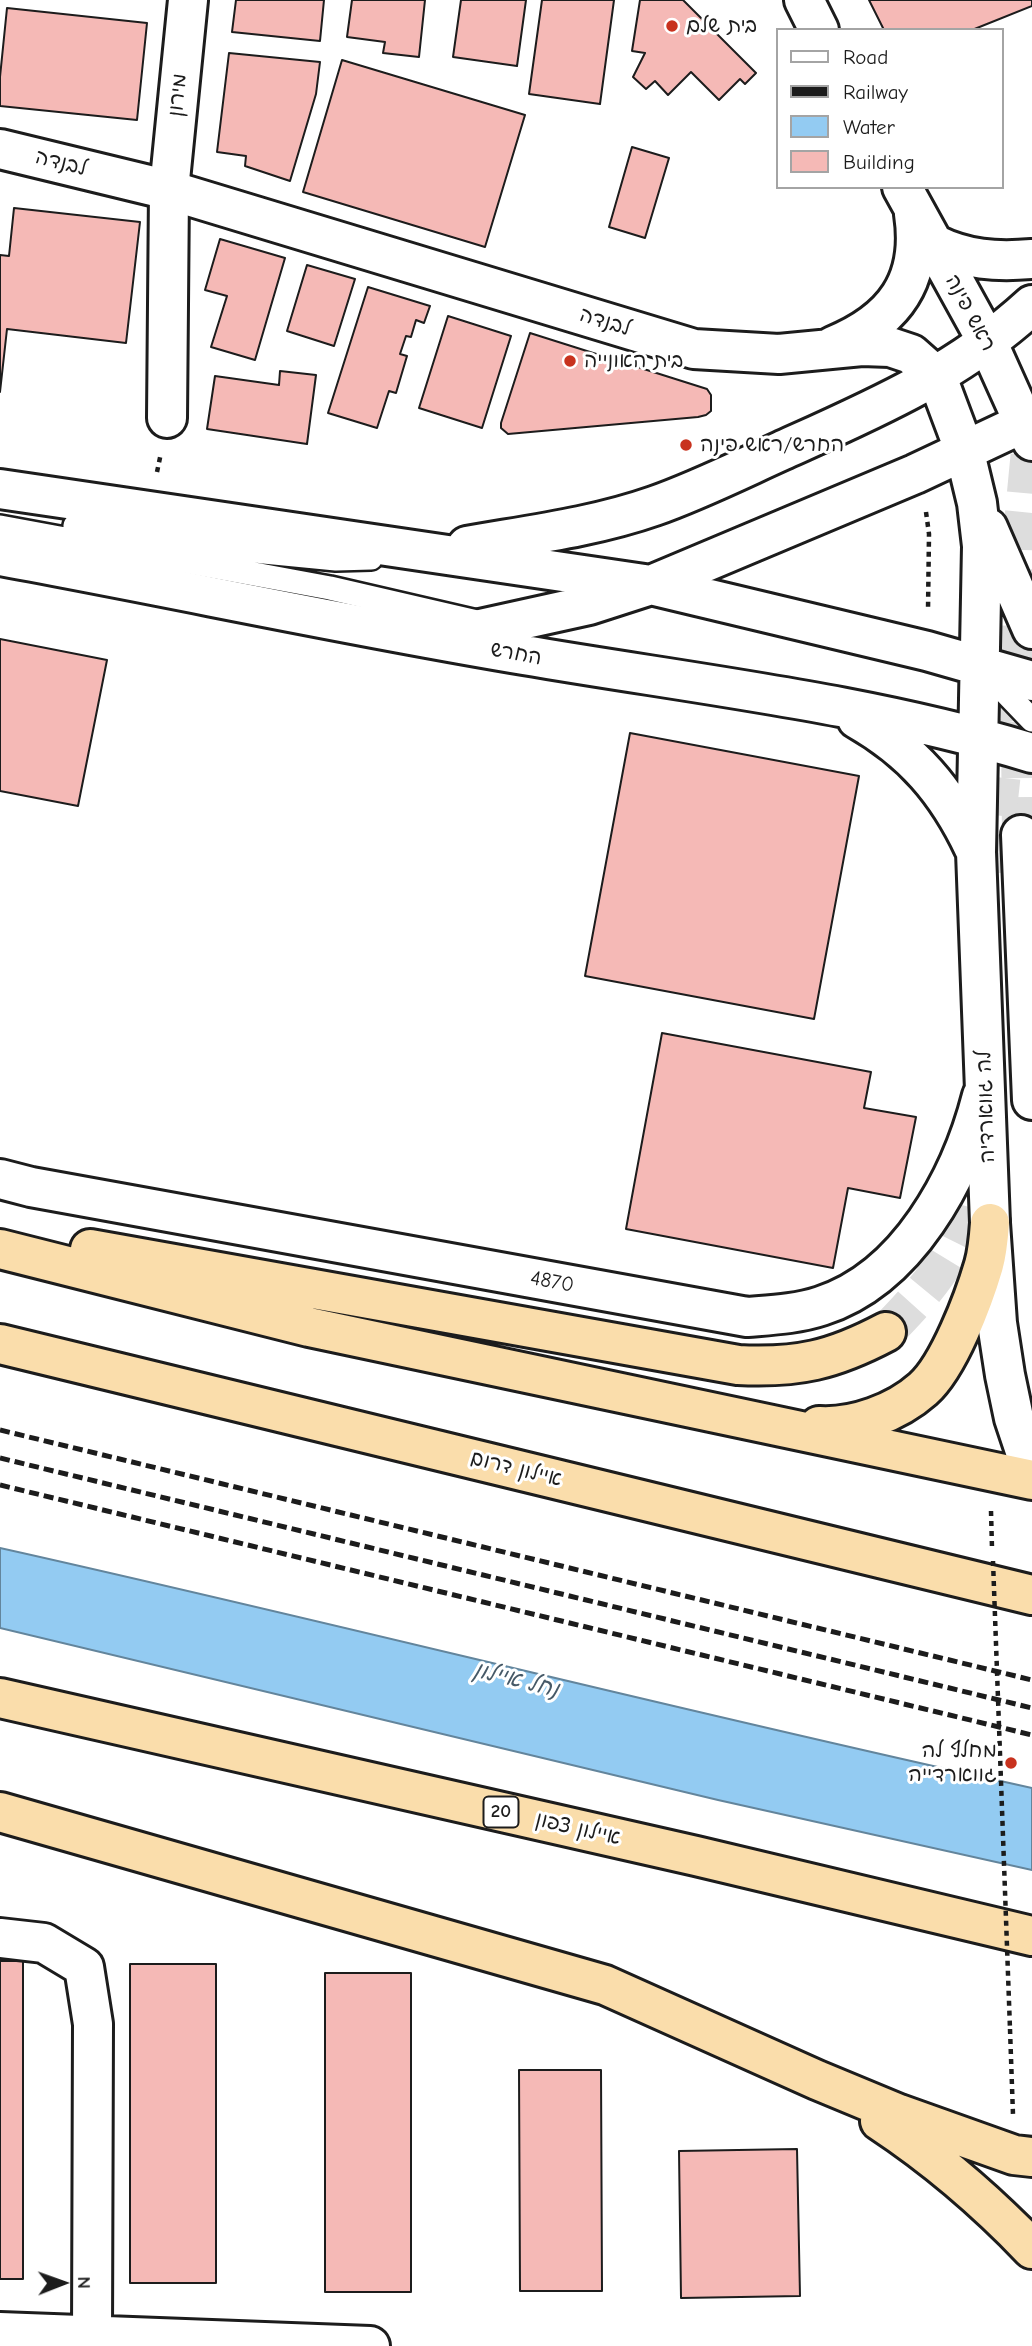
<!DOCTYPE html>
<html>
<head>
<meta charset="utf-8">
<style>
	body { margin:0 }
	#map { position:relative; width:1032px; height:2346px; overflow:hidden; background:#fff; font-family:"Comic Neue",sans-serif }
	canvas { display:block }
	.legend { position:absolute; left:776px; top:28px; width:228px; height:161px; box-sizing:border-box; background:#fff; border:2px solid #a4a4a4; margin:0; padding:9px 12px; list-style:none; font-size:21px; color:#1c1c1c }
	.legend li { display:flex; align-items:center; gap:14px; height:35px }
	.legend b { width:35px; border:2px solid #a4a4a4 }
	.north { position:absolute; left:28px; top:2248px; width:70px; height:70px; -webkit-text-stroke:5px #fff; paint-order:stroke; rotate:89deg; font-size:19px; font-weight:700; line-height:28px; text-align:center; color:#1c1c1c }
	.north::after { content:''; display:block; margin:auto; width:24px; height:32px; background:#1c1c1c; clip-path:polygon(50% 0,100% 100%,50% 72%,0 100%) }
</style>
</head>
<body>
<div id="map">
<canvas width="1032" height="2346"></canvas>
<ul class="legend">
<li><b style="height:9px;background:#fff"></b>Road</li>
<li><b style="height:9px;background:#1c1c1c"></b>Railway</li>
<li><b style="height:19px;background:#93cbf2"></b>Water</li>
<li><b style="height:19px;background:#f5b9b6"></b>Building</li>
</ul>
<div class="north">N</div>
</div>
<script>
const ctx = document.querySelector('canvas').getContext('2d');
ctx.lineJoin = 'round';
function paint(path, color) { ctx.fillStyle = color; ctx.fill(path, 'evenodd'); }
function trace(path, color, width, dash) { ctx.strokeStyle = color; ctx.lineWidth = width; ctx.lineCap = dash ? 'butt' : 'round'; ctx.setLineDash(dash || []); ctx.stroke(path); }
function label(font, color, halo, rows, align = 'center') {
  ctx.font = font + ' "Comic Neue","Playpen Sans Hebrew",sans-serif'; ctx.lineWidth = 6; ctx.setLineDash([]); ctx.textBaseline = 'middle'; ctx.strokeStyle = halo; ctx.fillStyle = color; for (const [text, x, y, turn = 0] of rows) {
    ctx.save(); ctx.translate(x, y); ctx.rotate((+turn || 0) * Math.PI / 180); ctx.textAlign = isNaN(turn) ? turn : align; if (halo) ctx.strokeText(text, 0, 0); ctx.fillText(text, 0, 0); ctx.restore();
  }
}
const water = new Path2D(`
	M0,1548C345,1625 687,1713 1032,1788V1870L718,1800L0,1628Z`);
paint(water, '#93cbf2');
trace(water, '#63859c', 2);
const building = new Path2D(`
	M236,0H324L320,41L232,32Z
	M352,0H425L419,57L383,53L385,42L347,37Z
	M461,0H526L517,66L453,57Z
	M542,0H614L600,104L529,94Z
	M640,0H683L756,73L745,84L740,79L719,100L691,72L668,95L655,81L646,89L633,77L645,53L632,51Z
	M869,0H1032V6L972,30H884Z
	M7,8L147,23L137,120L0,106V77Z
	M229,53L320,62L316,94L290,181L245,166L246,156L217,152Z
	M342,60L525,115L485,247L303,192Z
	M632,147L669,158L645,238L609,227Z
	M14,208L140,222L126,343L7,329L0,392V255L9,256Z
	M220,239L285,258L255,360L211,347L227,296L205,290Z
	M307,265L355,279L334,346L287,331Z
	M368,287L430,306L424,323L416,320L411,337L406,336L400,354L407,356L396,393L389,391L377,428L328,413Z
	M448,316L511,336L482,428L419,408Z
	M530,333L707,389L711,395V411L706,415L698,417L508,434L501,428V423Z
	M280,371L316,375L307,444L207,429L215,376L279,385Z
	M0,639L107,660L78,806L0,791Z
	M630,733L859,776L814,1019L585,976Z
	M662,1033L871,1072L864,1108L916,1117L900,1198L848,1188L833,1268L626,1229Z
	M0,1961H23V2279H0Z
	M130,1964H216V2283H130Z
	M325,1973H411V2292H325Z
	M519,2070H601L602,2291H520Z
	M797,2149L800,2296L681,2298L679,2151Z`);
paint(building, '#f5b9b6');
trace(building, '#1c1c1c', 2);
trace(new Path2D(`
	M1021,835L1019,644L1022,534L1032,430`), '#ddd', 38, [38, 19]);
trace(new Path2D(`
	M991,872L1003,763L1018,691
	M886,1332C940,1277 973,1235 977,1156`), '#ddd', 38, [38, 19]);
const lane = new Path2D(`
	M75,526L264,552L336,559L371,558
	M0,527L330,588L481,623
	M986,672L1032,720`);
const street = new Path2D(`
	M167,418L169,190L188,0
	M0,1179L31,1187L747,1317C771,1315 797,1314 821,1306C908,1278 961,1178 982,1096
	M0,1938L44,1943L84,1967L93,2024L92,2336
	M0,2332L370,2346`);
const secondary = new Path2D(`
	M804,0L819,30
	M0,149L169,190L694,349L779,354L862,346L890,347L911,354L937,377L964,449L977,503L982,546L976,852L990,1223L997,1323L1005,1375L1014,1418L1032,1472
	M902,187L987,341L1032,441
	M934,244C966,260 996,262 1032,259
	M833,346C894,321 924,281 914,214
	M0,489L651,585L927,651L1032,681
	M988,528L1032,629
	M467,546C529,535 594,527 654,506C697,491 739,470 781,451C872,410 957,374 1032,305
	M0,556C175,588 349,626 524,655C694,684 867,703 1032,753
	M453,635L589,605L651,585L915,474L1032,419
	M857,719C913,751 947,791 974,848
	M1021,835L1032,1100`);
const highway = new Path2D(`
	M0,1249L309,1327L1032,1480
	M90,1249L738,1365C798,1368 833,1360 886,1332
	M0,1344L1032,1595
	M819,1426C854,1428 896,1413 923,1389C949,1366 974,1299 984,1265C988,1251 989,1237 990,1223
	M0,1698L696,1856L1032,1936
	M0,1812L605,1985L817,2080L899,2114L1014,2155L1032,2157
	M880,2121C936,2158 986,2201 1032,2249`);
trace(lane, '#1c1c1c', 28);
trace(street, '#1c1c1c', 44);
trace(secondary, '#1c1c1c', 44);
trace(highway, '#1c1c1c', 44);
trace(new Path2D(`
	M157,472L161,453
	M926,512L929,534L928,611
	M991,1511L992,1548
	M1010,2029L1013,2115`), '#1c1c1c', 4.5, [5, 5]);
trace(lane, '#fff', 23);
trace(street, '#fff', 38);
trace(secondary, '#fff', 38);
trace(highway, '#faddab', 38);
trace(new Path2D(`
	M0,1430L1032,1680
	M0,1458L1032,1708
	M0,1485L1032,1735`), '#1c1c1c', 5, [10, 5]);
trace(new Path2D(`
	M993,1561L1010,2029`), '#1c1c1c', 4.5, [5, 5]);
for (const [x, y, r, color] of [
	[672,26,7,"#c8321e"],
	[570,361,7,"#c8321e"],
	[686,445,7,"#c8321e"],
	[1011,1763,7,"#c8321e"]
]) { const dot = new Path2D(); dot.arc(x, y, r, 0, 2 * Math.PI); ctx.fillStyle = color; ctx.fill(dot); trace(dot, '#fff', 2.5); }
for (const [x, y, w] of [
	[501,1812,35]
]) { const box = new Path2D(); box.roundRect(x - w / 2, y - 15.5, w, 31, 5); ctx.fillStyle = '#fff'; ctx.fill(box); trace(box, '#1c1c1c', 2); }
label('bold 19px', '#1c1c1c', null, [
	["20",501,1812]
]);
label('21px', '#1c1c1c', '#fff', [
	["בית שלם",686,26],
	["בית האונייה",584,361],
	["החרש/ראש פינה",700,445],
	["מחלף לה",997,1751,"right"],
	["גווארדייה",997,1775,"right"]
], 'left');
label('21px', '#1c1c1c', '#fff', [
	["מירון",178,95,-84],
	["לבנדה",61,163,14],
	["ראש פינה",970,313,62],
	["לבנדה",605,322,17],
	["החרש",516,654,10],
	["לה גווארדיה",986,1107,-92],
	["4870",552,1282,10],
	["איילון דרום",516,1469,14],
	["איילון צפון",578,1829,13]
]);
label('italic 23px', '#465967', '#fff', [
	["נחל איילון",516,1680,14]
]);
</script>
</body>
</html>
